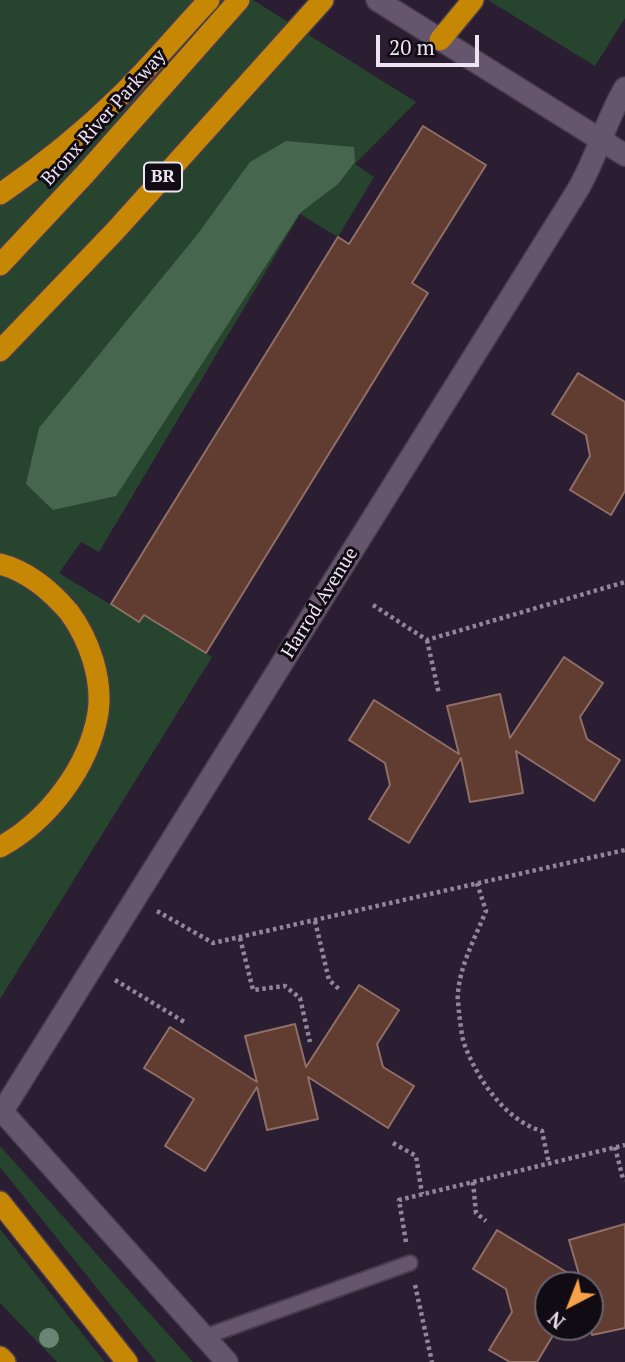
<!DOCTYPE html>
<html>
<head>
<meta charset="utf-8">
<style>
	body { margin:0 }
	#map { position:relative; width:625px; height:1362px; overflow:hidden; background:#2c1e32; font-family:"PT Serif",serif }
	canvas { display:block }
	.north { position:absolute; left:534px; top:1271px; width:70px; height:70px; box-sizing:border-box; background:#110b14; border:2px solid #69626d; border-radius:50%; rotate:222deg; font-size:19px; font-weight:700; line-height:28px; text-align:center; color:#ede4f2 }
	.north::after { content:''; display:block; margin:auto; width:24px; height:32px; background:#f7a149; clip-path:polygon(50% 0,100% 100%,50% 72%,0 100%) }
	.scale { position:absolute; left:376px; top:35px; width:103px; height:32px; box-sizing:border-box; border:4px solid #ede4f2; border-top:0; padding-left:9px; font-size:21px; line-height:24px; white-space:nowrap; color:#ede4f2; -webkit-text-stroke:5px #110b14; paint-order:stroke }
</style>
</head>
<body>
<div id="map">
<canvas width="625" height="1362"></canvas>
<div class="north">N</div>
<div class="scale">20 m</div>
</div>
<script>
const ctx = document.querySelector('canvas').getContext('2d');
ctx.lineJoin = 'round';
function paint(path, color) { ctx.fillStyle = color; ctx.fill(path, 'evenodd'); }
function trace(path, color, width, dash) { ctx.strokeStyle = color; ctx.lineWidth = width; ctx.lineCap = dash ? 'butt' : 'round'; ctx.setLineDash(dash || []); ctx.stroke(path); }
function label(font, color, halo, rows, align = 'center') {
  ctx.font = font + ' "PT Serif",serif'; ctx.lineWidth = 6; ctx.setLineDash([]); ctx.textBaseline = 'middle'; ctx.strokeStyle = halo; ctx.fillStyle = color; for (const [text, x, y, turn = 0] of rows) {
    ctx.save(); ctx.translate(x, y); ctx.rotate((+turn || 0) * Math.PI / 180); ctx.textAlign = isNaN(turn) ? turn : align; if (halo) ctx.strokeText(text, 0, 0); ctx.fillText(text, 0, 0); ctx.restore();
  }
}
paint(new Path2D(`
	M0,0H253L416,102L355,164L374,177L338,237L300,214L99,552L81,542L59,573L139,622L144,615L212,657L0,999Z
	M488,0H625V18L595,66Z
	M0,1146L193,1362H156L0,1167Z
	M0,1229L103,1360L105,1362H57L0,1303Z`), '#26442e');
paint(new Path2D(`
	M286,141L354,147L355,162L338,184L300,213L116,496L53,510L26,484L39,428L197,235L250,162Z`), '#46674e');
const building = new Path2D(`
	M423,126L486,165L412,283L428,293L206,653L144,615L139,622L111,604L338,237L349,244Z
	M578,373L625,402V491L611,515L570,490L590,456L586,435L552,414Z
	M564,657L603,683L580,717L587,739L620,760L594,801L516,751L523,793L470,802L461,758L409,843L369,819L390,785L385,763L349,740L374,700L459,754L447,706L500,694L510,738Z
	M359,985L399,1010L377,1044L383,1067L414,1086L388,1128L308,1077L318,1119L267,1130L257,1087L205,1171L165,1146L194,1099L144,1068L170,1027L257,1082L245,1036L295,1024L306,1067Z
	M625,1224V1328L592,1335L590,1326V1285H548V1327H558L537,1362H510L489,1350L512,1312L506,1289L473,1269L497,1230L581,1281L569,1240Z`);
paint(building, '#613c31');
trace(building, '#8f6f66', 2);
const lane = new Path2D(`
	M204,1337L410,1263`);
const secondary = new Path2D(`
	M377,0L625,155
	M0,1109L227,1362
	M2,1112L577,191C597,158 605,121 625,88`);
const highway = new Path2D(`
	M440,40L473,0
	M0,194C41,166 81,134 117,99C149,68 178,33 209,0
	M0,265L86,173L239,0
	M0,351L116,230L323,0
	M0,564C27,571 51,591 69,612C89,639 103,679 98,713C89,767 48,821 0,847
	M0,1202L127,1362
	M0,1357L5,1362`);
trace(lane, '#483c4e', 18);
trace(secondary, '#483c4e', 24);
trace(highway, '#483c4e', 24);
trace(new Path2D(`
	M373,605L427,640L625,582
	M427,640L439,694
	M477,883L486,911C475,938 461,963 458,992C457,999 459,1007 459,1014C461,1024 461,1036 465,1046C478,1080 506,1121 542,1131L549,1164
	M157,911L213,943L625,850
	M315,921L329,980L340,990
	M240,938L253,990L285,986L300,998L310,1042
	M115,980L186,1023
	M393,1143L416,1156L422,1194
	M615,1147L623,1179L625,1180
	M473,1182L476,1213L486,1221
	M406,1242L399,1200L625,1145
	M415,1285L432,1362`), '#928798', 4.5, [3.5, 3.5]);
trace(lane, '#66566d', 14);
trace(secondary, '#66566d', 21);
trace(highway, '#c58704', 21);
ctx.fillStyle = '#6a8475';
for (const [x, y] of [
	[49,1338]
]) { ctx.beginPath(); ctx.arc(x, y, 10, 0, 2 * Math.PI); ctx.fill(); }
for (const [x, y, w] of [
	[163,177,38]
]) { const box = new Path2D(); box.roundRect(x - w / 2, y - 14.5, w, 29, 5); ctx.fillStyle = '#110b14'; ctx.fill(box); trace(box, '#ede4f2', 2); }
label('bold 18px', '#ede4f2', null, [
	["BR",163,177]
]);
label('19px', '#ede4f2', '#110b14', [
	["Bronx River Parkway",104,118,-48],
	["Harrod Avenue",320,603,-58]
]);
</script>
</body>
</html>
